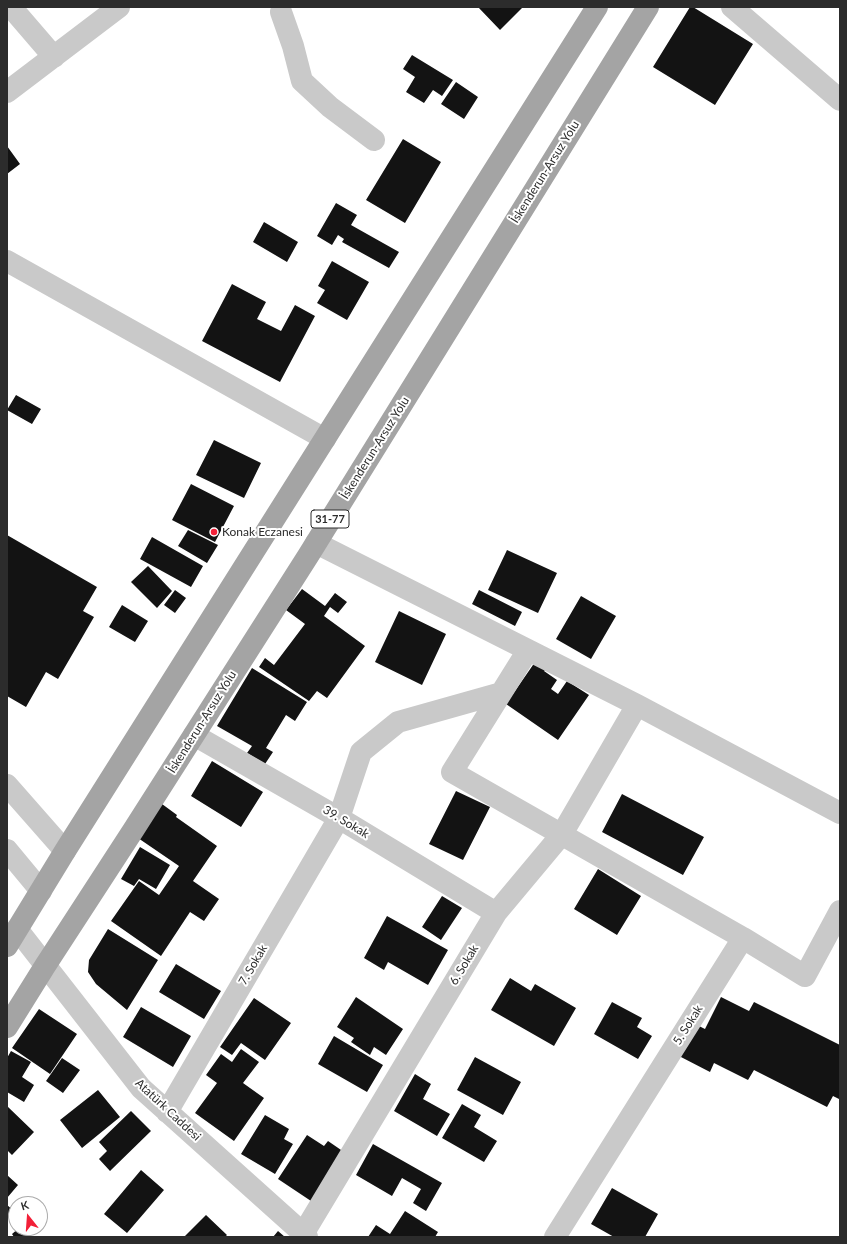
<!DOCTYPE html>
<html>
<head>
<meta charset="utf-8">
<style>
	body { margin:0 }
	#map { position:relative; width:847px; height:1244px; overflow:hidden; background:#fff; font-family:Lato,sans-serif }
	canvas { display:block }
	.frame { position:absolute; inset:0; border:8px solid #2c2c2c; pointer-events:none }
	.north { position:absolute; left:8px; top:1196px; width:40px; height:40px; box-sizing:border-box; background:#fff; border:1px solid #ababab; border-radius:50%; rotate:343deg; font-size:11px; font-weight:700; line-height:16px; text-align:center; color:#2c2c2c }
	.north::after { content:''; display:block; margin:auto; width:14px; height:18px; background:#f22038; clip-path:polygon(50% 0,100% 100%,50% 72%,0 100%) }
</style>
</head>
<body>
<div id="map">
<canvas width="847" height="1244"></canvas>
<div class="frame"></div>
<div class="north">K</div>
</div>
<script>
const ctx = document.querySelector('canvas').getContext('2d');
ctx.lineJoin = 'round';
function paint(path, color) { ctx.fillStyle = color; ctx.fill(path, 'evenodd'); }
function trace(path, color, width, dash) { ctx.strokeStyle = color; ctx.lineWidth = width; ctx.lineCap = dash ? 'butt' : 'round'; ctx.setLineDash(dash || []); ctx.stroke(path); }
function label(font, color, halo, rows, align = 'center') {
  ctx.font = font + ' Lato,sans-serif'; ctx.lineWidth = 4; ctx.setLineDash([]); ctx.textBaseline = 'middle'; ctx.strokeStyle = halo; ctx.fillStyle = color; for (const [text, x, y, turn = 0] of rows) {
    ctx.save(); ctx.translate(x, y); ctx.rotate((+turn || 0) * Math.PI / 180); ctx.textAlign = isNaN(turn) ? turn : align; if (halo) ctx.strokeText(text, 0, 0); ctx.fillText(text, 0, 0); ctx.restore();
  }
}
paint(new Path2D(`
	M478,7H523L500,30Z
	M690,7H693L753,44L715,105L653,67Z
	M412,55L453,80L442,96L433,90L424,103L406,92L415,77L403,69Z
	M456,82L478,97L464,119L441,104Z
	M403,139L441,162L405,223L366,200Z
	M7,146L20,164L7,174Z
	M336,203L357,215L351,225L399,252L389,268L342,242L344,239L338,235L332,245L317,236Z
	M264,222L298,242L287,262L253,242Z
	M332,261L369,282L347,320L317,303L325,290L318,286Z
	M232,284L266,302L257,319L281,331L295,305L315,316L280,382L202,341Z
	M16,395L41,409L32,424L7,410Z
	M214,440L261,463L244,498L196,475Z
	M191,484L234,506L215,542L172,520Z
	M188,530L218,545L207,563L178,546Z
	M7,535L97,587L83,611L94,617L58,679L46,672L26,707L7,696Z
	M152,537L203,566L191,587L140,559Z
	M507,550L557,573L538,613L488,590Z
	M148,566L172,591L157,608L131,582Z
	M302,589L325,606L335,593L347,602L338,613L330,607L324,616L365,646L327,698L317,691L309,701L259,667L265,658L274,665L305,624L286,610Z
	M175,590L186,598L175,613L164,605Z
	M479,590L522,612L515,626L472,604Z
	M581,596L616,616L591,659L556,639Z
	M122,605L148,621L135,642L109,627Z
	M399,611L446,634L422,685L375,662Z
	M535,662L546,669L544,671L557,680L551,689L558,694L567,681L589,695L558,740L506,704Z
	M252,668L307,702L295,721L286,715L266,748L273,752L265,764L247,753L252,746L217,726Z
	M212,761L263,792L241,827L191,796Z
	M456,791L490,807L463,860L429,844Z
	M622,794L704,837L683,875L602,832Z
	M162,804L177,815L176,817L217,846L193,881L219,899L204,921L190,912L161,956L111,921L139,881L159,895L179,866L138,838Z
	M140,847L170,865L156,889L139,879L134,886L121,879Z
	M598,869L641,896L617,935L574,909Z
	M442,896L462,908L441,940L422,927Z
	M387,916L448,950L428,985L388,962L384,970L364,958Z
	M108,929L158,960L127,1010L96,984L88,972L89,960Z
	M176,964L221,991L204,1019L159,992Z
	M510,978L531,991L535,984L576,1008L554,1046L491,1010Z
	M356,997L403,1029L386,1055L374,1047L370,1055L351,1042L354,1038L337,1027Z
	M721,997L749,1011L754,1002L840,1045V1097L839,1099L833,1096L827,1107L754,1070L748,1080L714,1063L710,1072L679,1056L695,1024L705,1029Z
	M254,998L291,1023L265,1060L241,1043L232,1055L220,1047Z
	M612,1002L642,1018L637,1027L652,1036L638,1059L594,1034Z
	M141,1007L191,1036L173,1067L123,1037Z
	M39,1009L77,1034L50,1074L12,1048Z
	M334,1036L383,1065L367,1092L318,1064Z
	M241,1049L259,1062L243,1083L264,1098L234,1141L195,1113L217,1083L206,1075L221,1054L232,1062Z
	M11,1051L31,1062L22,1077L34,1085L24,1102L7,1092V1058Z
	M475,1057L521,1082L503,1115L457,1090Z
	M62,1058L80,1070L63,1093L46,1081Z
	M415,1074L431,1084L423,1099L450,1114L437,1136L394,1111Z
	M98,1090L120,1117L82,1148L60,1120Z
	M462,1104L481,1115L474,1127L497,1141L484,1162L442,1138Z
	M7,1106L34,1132L12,1155L7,1150Z
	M131,1111L151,1131L110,1171L99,1159L107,1151L99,1142Z
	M265,1115L289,1129L284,1139L293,1144L275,1174L241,1154Z
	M307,1135L324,1146L328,1141L344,1152L311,1201L278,1179Z
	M373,1144L442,1183L426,1211L413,1203L421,1189L402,1178L392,1196L356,1175Z
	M141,1170L164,1190L127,1233L104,1214Z
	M7,1175L18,1185L7,1198Z
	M612,1188L658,1214L645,1237H614L591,1224Z
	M7,1205L14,1211L7,1219Z
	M405,1211L438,1232L435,1237H368L376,1225L390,1234Z
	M206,1215L227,1235L225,1237H184Z
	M19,1228H23L30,1237H14L12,1234Z
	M278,1231L285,1237H273Z`), '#131313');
trace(new Path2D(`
	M11,7L54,57
	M732,7L840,100
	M281,12L293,46L302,81L330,107L374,140
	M7,92L119,7
	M7,261L325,439
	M316,543L637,705L840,813
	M528,650L452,772L743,938
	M194,735L339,818L496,913
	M7,785L65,851
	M7,850L41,891
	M17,929L141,1088L307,1237
	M167,1112L339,818L361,752L398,722L501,693
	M303,1234L496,913L562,834L637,705
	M555,1237L743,938L805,976L840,911`), '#c9c9c9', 22);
trace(new Path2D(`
	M7,946L65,851L597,7
	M7,1027L45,966L134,829L308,556L648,7`), '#a4a4a4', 22);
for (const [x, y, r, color] of [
	[214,532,4,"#f22038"]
]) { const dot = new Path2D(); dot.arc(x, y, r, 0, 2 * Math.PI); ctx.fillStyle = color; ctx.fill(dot); trace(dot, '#fff', 1.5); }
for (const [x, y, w] of [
	[330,519,38]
]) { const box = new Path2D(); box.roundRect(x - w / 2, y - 9, w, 18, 3); ctx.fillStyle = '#fff'; ctx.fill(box); trace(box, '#2c2c2c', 1); }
label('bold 11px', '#2c2c2c', null, [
	["31-77",330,519]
]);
label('12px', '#2c2c2c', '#fff', [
	["İskenderun-Arsuz Yolu",545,172,-58],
	["İskenderun-Arsuz Yolu",375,448,-58],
	["İskenderun-Arsuz Yolu",202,722,-58],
	["39. Sokak",346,822,31],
	["7. Sokak",253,965,-60],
	["6. Sokak",464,965,-59],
	["5. Sokak",688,1025,-58],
	["Atatürk Caddesi",168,1110,43]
]);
label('12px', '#2c2c2c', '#fff', [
	["Konak Eczanesi",222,532]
], 'left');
</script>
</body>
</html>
